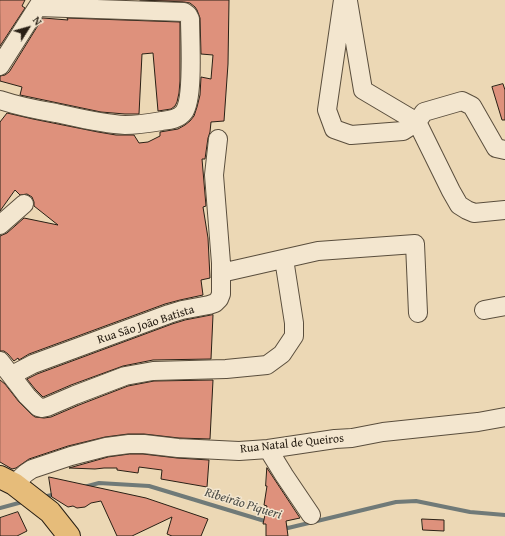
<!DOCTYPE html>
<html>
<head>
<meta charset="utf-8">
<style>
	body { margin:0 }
	#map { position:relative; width:505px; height:536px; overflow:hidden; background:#ecd8b5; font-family:"Gentium Book Plus",serif }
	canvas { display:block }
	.north { position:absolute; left:8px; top:8px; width:40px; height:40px; -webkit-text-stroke:3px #f3e6cf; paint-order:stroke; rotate:53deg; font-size:11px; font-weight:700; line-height:16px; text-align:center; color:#292015 }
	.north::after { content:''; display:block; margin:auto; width:14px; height:18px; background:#292015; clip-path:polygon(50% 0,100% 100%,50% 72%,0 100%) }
</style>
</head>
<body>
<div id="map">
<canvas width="505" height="536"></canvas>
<div class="north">N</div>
</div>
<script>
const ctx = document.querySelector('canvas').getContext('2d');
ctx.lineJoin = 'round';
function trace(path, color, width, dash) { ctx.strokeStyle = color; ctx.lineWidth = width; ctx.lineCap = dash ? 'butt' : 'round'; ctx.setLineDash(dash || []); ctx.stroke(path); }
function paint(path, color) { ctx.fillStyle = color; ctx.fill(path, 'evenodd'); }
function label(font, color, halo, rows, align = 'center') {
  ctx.font = font + ' "Gentium Book Plus",serif'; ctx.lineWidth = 3; ctx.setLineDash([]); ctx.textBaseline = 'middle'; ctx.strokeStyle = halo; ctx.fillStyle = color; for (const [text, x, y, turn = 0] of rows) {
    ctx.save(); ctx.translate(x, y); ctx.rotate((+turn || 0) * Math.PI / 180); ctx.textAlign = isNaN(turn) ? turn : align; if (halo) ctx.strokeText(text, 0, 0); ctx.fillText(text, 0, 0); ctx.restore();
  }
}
trace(new Path2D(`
	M84,487L99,483L149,486L268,522
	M42,497L57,494
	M0,508L26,501
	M282,526L288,528L396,502L416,501L470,512L505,515`), '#707a78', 4);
const building = new Path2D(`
	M0,0H25L22,6L25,8L0,46Z
	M140,0H229L228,64L224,121L211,122L210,132L208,138L205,159H202L206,206L203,207L208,238L210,278L201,280L203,295L180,300L165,304L29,354L19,360L18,358L14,361L8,354L4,351H0V236L7,233L24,218L58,225L34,206V202L32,197L27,194L20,195L15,190L0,211V122L7,113L33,119L98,132L116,135H134L139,143L148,142L160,136V132L178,129L185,125L190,121L194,116L197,107L200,95L201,77L211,79L213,55L201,54L200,18L197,10L195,7L190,3L184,2Z
	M43,18L68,20L67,18L180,22V81L179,93L177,102L175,106L171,109L158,111L153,53L142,54L139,114H125L101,112L20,95L22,87L0,81V76L5,75L9,72Z
	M503,84L505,90V120H502L492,87Z
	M213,315L211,359L153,360L123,366L71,385L43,397L35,389L27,379L37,374L172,324L185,320Z
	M0,380L5,384L19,402L31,414L35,417L44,418L51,417L79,405L128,386L154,381L213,380L210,439L179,438L144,434H128L105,437L68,446L29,459L16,468L12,469L0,462Z
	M130,454H143L177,458L209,460L207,487L161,479L162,470L139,467L138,473L117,470V468H104L95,469L69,468L108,457Z
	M267,468L300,518L286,521L288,536H266V524H263L267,506L264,505L267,486H266Z
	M49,477L146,498L208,519L201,536H172L167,534L172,517L132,536H117L101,501L91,503L85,507L77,508L73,506L68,507L52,497Z
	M18,512L27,531L17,536H0V518Z
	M422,519L444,520V531L423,530Z`);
paint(building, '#de917c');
trace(building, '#292015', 1);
const minor = new Path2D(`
	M343,0L327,110L334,129L351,135L403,131L417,122L424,112L462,101L472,106L496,148L505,150
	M348,1L363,90L417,122L451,191L459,205L467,210L474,213L505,210
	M0,66L42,0
	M0,100C18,106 38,110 56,113C79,118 102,124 125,125C138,125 150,123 162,121C170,120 179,119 184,112C194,98 190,38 190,19L188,15L184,12L38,7
	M0,225L24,204
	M221,273L318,251L415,244L418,313
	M484,310L505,306
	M0,361L27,396L38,407L42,408L47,407L75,395L125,376L153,371L226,369L267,365L282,354L294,336V323L284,259
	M12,375L33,364L169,314L182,310L209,305L215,303L219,299L221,294V263L214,175L218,139
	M268,449L284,475L311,515
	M14,484L26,473L32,469L71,456L106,447L129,444H144L178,448L239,451L268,449L335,439L352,438L383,432L478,422L505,417`);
const major = new Path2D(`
	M0,477L14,484L50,512L69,536`);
trace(minor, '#5a4e3d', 20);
trace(major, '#292015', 24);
trace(minor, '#f3e6cf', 18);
trace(major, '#e6bc7a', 22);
label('12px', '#292015', '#f3e6cf', [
	["Rua São João Batista",146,325,-18],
	["Rua Natal de Queiros",292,444,-6]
]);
label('italic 13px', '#4c4d47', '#f3e6cf', [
	["Ribeirão Piqueri",243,504,17]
]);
</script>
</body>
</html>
